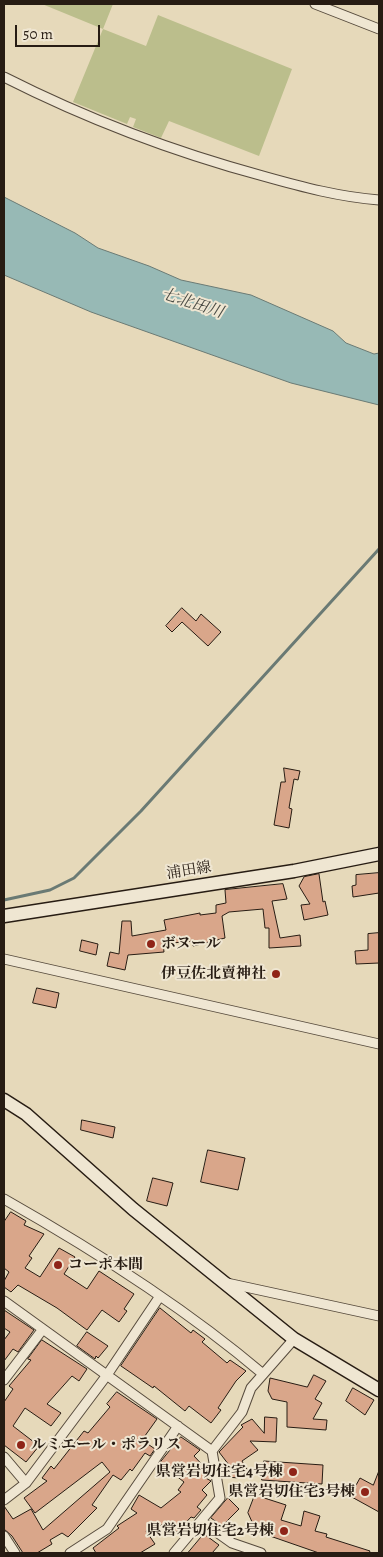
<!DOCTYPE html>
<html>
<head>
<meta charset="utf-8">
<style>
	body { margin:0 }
	#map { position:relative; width:383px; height:1557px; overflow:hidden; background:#e6d9ba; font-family:Alegreya,serif }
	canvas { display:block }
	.frame { position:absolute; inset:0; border:5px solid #271c13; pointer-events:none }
	.scale { position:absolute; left:15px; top:25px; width:85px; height:22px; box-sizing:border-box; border:2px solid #271c13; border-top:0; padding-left:6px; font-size:15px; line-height:18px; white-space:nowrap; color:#271c13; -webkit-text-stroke:4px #efe6d2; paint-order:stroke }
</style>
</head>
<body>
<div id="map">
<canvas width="383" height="1557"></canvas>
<div class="frame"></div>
<div class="scale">50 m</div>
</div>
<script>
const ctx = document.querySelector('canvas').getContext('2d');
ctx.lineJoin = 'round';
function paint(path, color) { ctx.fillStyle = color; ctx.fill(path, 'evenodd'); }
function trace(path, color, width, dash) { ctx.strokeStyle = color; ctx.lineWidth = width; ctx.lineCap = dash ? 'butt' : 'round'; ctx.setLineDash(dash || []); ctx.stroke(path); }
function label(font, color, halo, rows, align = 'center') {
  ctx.font = font + ' Alegreya,"Noto Serif JP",serif'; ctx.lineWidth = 4; ctx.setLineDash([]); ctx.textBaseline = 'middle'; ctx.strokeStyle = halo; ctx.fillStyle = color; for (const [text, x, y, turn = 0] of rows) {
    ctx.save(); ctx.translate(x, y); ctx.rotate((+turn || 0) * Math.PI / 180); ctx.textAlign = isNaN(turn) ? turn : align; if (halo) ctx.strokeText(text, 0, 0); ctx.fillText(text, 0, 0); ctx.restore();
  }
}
paint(new Path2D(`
	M42,4H113L103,29L146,46L158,15L292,69L259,156L169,121L161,138L133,127L136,119L130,117L127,124L73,102L103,29Z`), '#bbbe8c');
const water = new Path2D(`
	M4,197L75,233L98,248L149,266L181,280L251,295L333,331L346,343L374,354L379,353V405L291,383L91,312L4,275Z`);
paint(water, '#97b9b5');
trace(water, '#6a7a74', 1);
trace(new Path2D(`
	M4,900L50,890L74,878L141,811L379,549`), '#6a7a74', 3);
const building = new Path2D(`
	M182,608L196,621L201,614L221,632L208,646L182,622L172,632L166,626Z
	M284,768L300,771L298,780L294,779L289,808L292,809L289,828L274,825L281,782H285Z
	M379,873V893L353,897L352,886L356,885V875Z
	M319,874L323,902L325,901L328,915L304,920L301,905L310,904L299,886L304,877Z
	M283,884L287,899L272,901L280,938L300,935L301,946L269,948V928H265L263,909L229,912L222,916L225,938L193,946L192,941L163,944L164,952L128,955L125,970L107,966L110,952L119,954L122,921H131L132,936L166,930L164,920L200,913V915L216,913V905L226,903L225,890Z
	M379,933V963L356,964L355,951L368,950V934Z
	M82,940L98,944L96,955L80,951Z
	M37,988L59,993L56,1008L33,1003Z
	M82,1120L115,1127L113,1138L81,1130Z
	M208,1150L245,1158L238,1190L201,1182Z
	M153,1178L173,1183L167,1206L147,1201Z
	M11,1212L26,1221L24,1225L44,1234L29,1256L32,1258L25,1268L40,1277L59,1248L75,1257L64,1274L87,1289L99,1271L134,1294L124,1309L127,1311L119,1322L102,1310L87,1330L57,1308L18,1285L11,1292L4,1287V1281L9,1272L4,1268V1222Z
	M160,1308L191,1333L193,1330L205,1339L202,1342L227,1363L230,1360L246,1371L236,1381L218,1408L221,1410L211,1423L189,1406L185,1411L154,1386L153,1388L121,1366Z
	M4,1310L34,1330L18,1352L13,1349L4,1361V1340L10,1332L4,1328Z
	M87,1332L108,1346L98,1358L96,1356L95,1359L77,1346Z
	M42,1340L87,1369L79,1381L72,1376L47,1404L61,1413L51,1426L25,1408L13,1426L39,1446L26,1462L4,1445V1402L13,1389L9,1386L31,1360L28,1359Z
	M314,1375L326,1381L315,1399L322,1403L313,1419L327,1420L326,1430L287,1427V1402L272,1399L268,1391L270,1378L307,1387Z
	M353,1388L374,1400L365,1415L346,1401Z
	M117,1392L157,1419L142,1440L155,1449L150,1456L145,1453L132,1471L130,1469L121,1480L113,1475L92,1505L97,1508L68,1537L62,1533L50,1540L52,1544L37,1553H23L12,1536L4,1529V1506L13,1519L31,1509L43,1530L110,1472L102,1462L35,1513L24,1498L47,1481L42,1478L51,1466L54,1469L84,1431L88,1433L110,1407L107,1404Z
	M265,1417L277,1418L276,1442L250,1441L258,1450L242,1461L250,1474L242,1478L223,1477L232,1469L219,1452L243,1427L241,1425L252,1419L264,1433Z
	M181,1437L200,1450L194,1456L208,1471L204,1477L211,1481L202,1490L207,1495L197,1507L201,1510L194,1518L191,1517L177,1532L164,1524L146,1531L155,1544L140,1553H96L93,1548L119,1528L117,1526L137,1513L131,1509L139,1495L161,1508L181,1492L178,1490L184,1482L160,1463Z
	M264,1461L323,1465L322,1484L262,1480Z
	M379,1471V1512L350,1496L360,1478L373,1485Z
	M255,1495L286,1505L281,1520L301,1526L304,1511L320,1516L315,1531L327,1534L326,1537L370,1551L369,1553H319L247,1528L253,1524L248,1513Z
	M228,1498L239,1509L222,1526L211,1518Z
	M204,1534L219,1545L212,1553H188Z`);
paint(building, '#d9a68a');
trace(building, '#271c13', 1);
const street = new Path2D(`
	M315,4L379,29
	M4,77C87,119 174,152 263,176C302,187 340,197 379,200
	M4,959L379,1044
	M4,1199C94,1250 184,1307 263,1374
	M227,1283L379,1316
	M4,1301L212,1451L220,1498L174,1553
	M4,1380L43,1329
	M212,1451L242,1412L251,1388L294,1339
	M4,1457L26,1483
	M4,1500L26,1483L107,1375L160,1296
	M201,1521L232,1543L261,1553
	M4,1536L15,1553
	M70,1553L107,1529L178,1426`);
const secondary = new Path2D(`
	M4,916L294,871L379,854
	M4,1100L26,1114L133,1209L294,1339L379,1390`);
trace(street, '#574b3d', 11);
trace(secondary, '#271c13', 15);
trace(street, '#efe6d2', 9);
trace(secondary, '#efe6d2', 12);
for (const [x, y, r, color] of [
	[151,944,5,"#8f2418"],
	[276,974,5,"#8f2418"],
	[58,1265,5,"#8f2418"],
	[21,1445,5,"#8f2418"],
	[293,1472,5,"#8f2418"],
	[365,1492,5,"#8f2418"],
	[284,1531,5,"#8f2418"]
]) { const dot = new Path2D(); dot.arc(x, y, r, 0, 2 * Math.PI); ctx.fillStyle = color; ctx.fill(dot); trace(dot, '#efe6d2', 2); }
label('15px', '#271c13', '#efe6d2', [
	["浦田線",189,871,-9]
]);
label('bold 15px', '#271c13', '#efe6d2', [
	["ボヌール",161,944,"left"],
	["伊豆佐北賣神社",266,974],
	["コーポ本間",68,1265,"left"],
	["ルミエール・ポラリス",31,1445,"left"],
	["県営岩切住宅4号棟",283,1472],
	["県営岩切住宅3号棟",355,1492],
	["県営岩切住宅2号棟",274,1531]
], 'right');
label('italic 16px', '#494b44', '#efe6d2', [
	["七北田川",192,304,18]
]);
</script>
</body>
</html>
